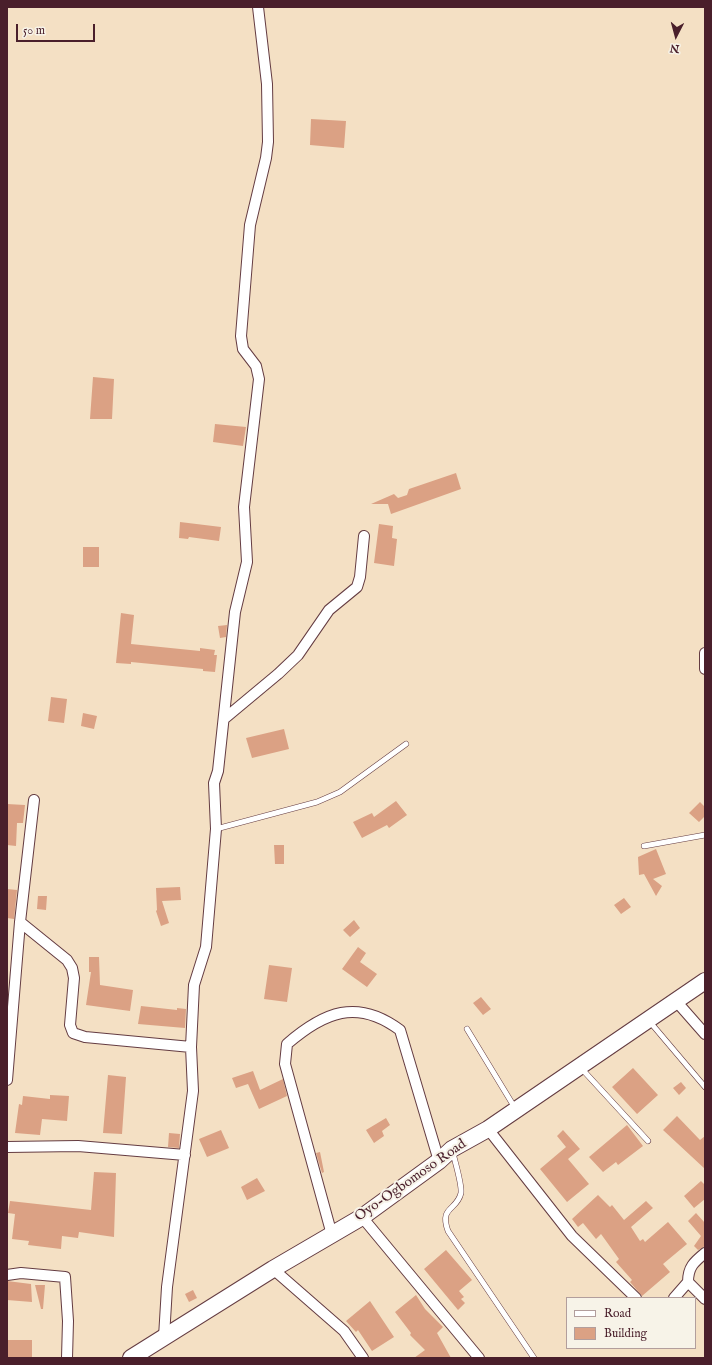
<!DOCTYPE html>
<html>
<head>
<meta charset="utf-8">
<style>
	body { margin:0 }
	#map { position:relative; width:712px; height:1365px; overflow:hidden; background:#f4e0c4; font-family:"IM FELL English",serif }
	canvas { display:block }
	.frame { position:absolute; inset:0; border:8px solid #4a1f2b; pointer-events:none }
	.legend { position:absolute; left:566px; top:1297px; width:130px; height:52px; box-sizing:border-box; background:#f7f3e8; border:1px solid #b29e9c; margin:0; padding:5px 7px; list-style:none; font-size:12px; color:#4a1f2b }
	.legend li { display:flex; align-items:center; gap:8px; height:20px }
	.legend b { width:20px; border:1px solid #b29e9c }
	.north { position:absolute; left:656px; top:16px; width:40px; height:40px; -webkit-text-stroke:3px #f7f3e8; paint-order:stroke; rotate:186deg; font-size:11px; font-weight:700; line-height:16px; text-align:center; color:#4a1f2b }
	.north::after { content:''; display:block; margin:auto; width:14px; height:18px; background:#4a1f2b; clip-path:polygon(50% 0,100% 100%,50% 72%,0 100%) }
	.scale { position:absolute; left:16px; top:24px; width:79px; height:18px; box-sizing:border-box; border:2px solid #4a1f2b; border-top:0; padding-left:5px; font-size:12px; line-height:14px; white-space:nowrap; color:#4a1f2b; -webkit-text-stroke:3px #f7f3e8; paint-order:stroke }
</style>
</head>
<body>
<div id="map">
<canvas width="712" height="1365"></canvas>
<div class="frame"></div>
<ul class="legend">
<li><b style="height:5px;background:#fff"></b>Road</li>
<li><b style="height:11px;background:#dba184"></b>Building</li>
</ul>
<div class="north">N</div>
<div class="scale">50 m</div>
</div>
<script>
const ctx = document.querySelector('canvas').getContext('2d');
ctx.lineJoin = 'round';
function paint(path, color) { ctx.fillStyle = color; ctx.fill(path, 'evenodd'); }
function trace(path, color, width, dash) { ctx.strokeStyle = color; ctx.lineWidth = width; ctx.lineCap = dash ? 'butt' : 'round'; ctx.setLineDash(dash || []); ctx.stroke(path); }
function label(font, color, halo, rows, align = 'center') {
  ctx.font = font + ' "IM FELL English",serif'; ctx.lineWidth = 4; ctx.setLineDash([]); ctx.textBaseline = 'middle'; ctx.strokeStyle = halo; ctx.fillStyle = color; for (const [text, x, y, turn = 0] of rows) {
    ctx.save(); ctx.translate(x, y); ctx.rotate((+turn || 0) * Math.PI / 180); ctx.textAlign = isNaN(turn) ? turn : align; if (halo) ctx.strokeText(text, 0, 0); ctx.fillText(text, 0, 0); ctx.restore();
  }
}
paint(new Path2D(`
	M311,119L346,121L344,148L310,145Z
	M93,377L114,379L112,419H90Z
	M215,424L246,427L243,446L213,442Z
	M456,473L461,489L391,514L388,504H371L394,494L398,498L407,495L409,489Z
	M180,522L221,527L219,541L189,537L188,539L179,538Z
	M379,524L393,526L392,538L397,539L394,566L374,563Z
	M83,547H99V567H83Z
	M121,613L134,615L131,644L200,651V648L215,650L214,655H217L215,672L203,671V669L131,662V664L116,663Z
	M227,625L226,637L220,638L218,626Z
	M51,697L67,699L64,723L48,721Z
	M83,713L97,716L94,729L81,726Z
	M284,729L289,749L252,758L246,738Z
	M396,801L407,815L389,828L387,825L362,838L353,822L372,813L374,817Z
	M700,802L705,807V816L699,822L689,813Z
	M7,804L25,805L23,823H17L16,846L7,845Z
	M274,845H284V864H275Z
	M656,849L666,874L653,879L662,886L656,896L644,874L639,875L638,857Z
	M180,887L181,900L162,901L169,923L161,926L156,911L157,910L156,888Z
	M7,889L17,890L14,919L7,918Z
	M38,896H47L46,910L37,909Z
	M624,898L631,907L621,914L614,905Z
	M354,920L360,928L350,937L343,930Z
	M358,947L366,953L360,962L377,974L367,987L342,969Z
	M89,957H99L100,985L133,990L130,1011L86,1005L91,972H89Z
	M269,965L292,968L287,1002L264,999Z
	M481,997L491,1009L483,1015L473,1003Z
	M141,1006L177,1010V1008L186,1009L185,1028L138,1024Z
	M633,1068L658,1095L637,1114L612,1087Z
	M253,1071L260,1090L283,1079L287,1096L259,1109L248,1084L236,1088L232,1078Z
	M108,1075L126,1077L122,1134L103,1133Z
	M681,1082L686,1088L679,1095L673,1088Z
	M50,1095L69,1096L67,1121L42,1119L40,1135L15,1133L19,1104L22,1105L23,1096L50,1099Z
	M677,1116L700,1140L705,1136V1169L663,1130Z
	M386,1118L390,1125L382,1131L384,1136L374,1143L366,1130Z
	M627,1125L643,1146L618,1165L616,1162L603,1172L589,1157Z
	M221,1130L229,1148L207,1157L199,1139Z
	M563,1130L580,1149L568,1159L589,1184L567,1202L540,1169L566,1147L557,1136Z
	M169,1133L180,1134L179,1148L168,1147Z
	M320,1152L324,1172L322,1173L316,1153Z
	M94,1172L116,1173L114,1237L79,1232L78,1238L62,1236L61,1249L28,1245L29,1241L12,1239L15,1214L8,1213L10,1201L91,1210Z
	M257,1178L265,1191L247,1200L241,1187Z
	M701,1181L705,1185V1199L694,1208L684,1196Z
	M598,1195L610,1207L612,1205L624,1220L646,1201L653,1208L631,1227L640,1241L643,1239L645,1242L668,1222L687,1244L663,1264L670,1272L642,1296L630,1282L632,1280L616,1262L619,1259L601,1234L596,1239L583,1223L578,1227L572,1219Z
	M696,1213L705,1223V1246L698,1250L694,1246L701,1236L688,1221Z
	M446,1250L472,1280L459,1291L464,1297L461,1299L465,1303L458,1310L424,1269Z
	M7,1281L31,1284L32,1302L7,1300Z
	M35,1285H45L43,1309H41Z
	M193,1290L197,1298L189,1302L185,1294Z
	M416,1295L425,1309L443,1327L437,1333L451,1358H414L425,1350L410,1335L411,1333L395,1312Z
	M370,1301L394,1337L372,1351L358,1330L356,1332L346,1321Z
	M7,1340H32V1358H7Z`), '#dba184');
const service = new Path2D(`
	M216,829L317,802L340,792L406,744
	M644,846L705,835
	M650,1022L705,1087
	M467,1029L515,1108
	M581,1068L648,1141
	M453,1153C455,1162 462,1184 461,1193C457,1211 439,1206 448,1231L534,1358`);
const minor = new Path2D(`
	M705,653V669
	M224,719L278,674L298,655L329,610L357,587L360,577L364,536
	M20,922L67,960L72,968L74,978L70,1025L73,1033L85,1037L191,1047
	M676,1001L705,1034
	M7,1080L20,922L34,800
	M488,1129L572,1236L636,1298
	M7,1147L78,1146L185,1155
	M362,1217L479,1358
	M332,1235L285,1064L287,1044C324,1012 357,998 400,1030L439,1161
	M273,1269L344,1331L363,1358
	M7,1275L21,1273L65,1277L68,1321L67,1358
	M688,1282C688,1267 694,1262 705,1253
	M674,1298L688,1282L705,1299
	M164,1337L167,1287L193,1091L191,1047L194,985L206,947L216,829L214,783L218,771L235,612L247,562L244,507L259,379L256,366L243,349L241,336L250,225L266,158L268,142L267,84L258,7`);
const trunk = new Path2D(`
	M131,1358L273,1269L362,1217L439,1161L452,1149L488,1129L705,981`);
trace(service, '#643c42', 6);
trace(minor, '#643c42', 12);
trace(trunk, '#643c42', 18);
trace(service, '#fff', 5);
trace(minor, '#fff', 10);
trace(trunk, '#fff', 16);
label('14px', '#4a1f2b', '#f7f3e8', [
	["Oyo-Ogbomoso Road",411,1181,-35]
]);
</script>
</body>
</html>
